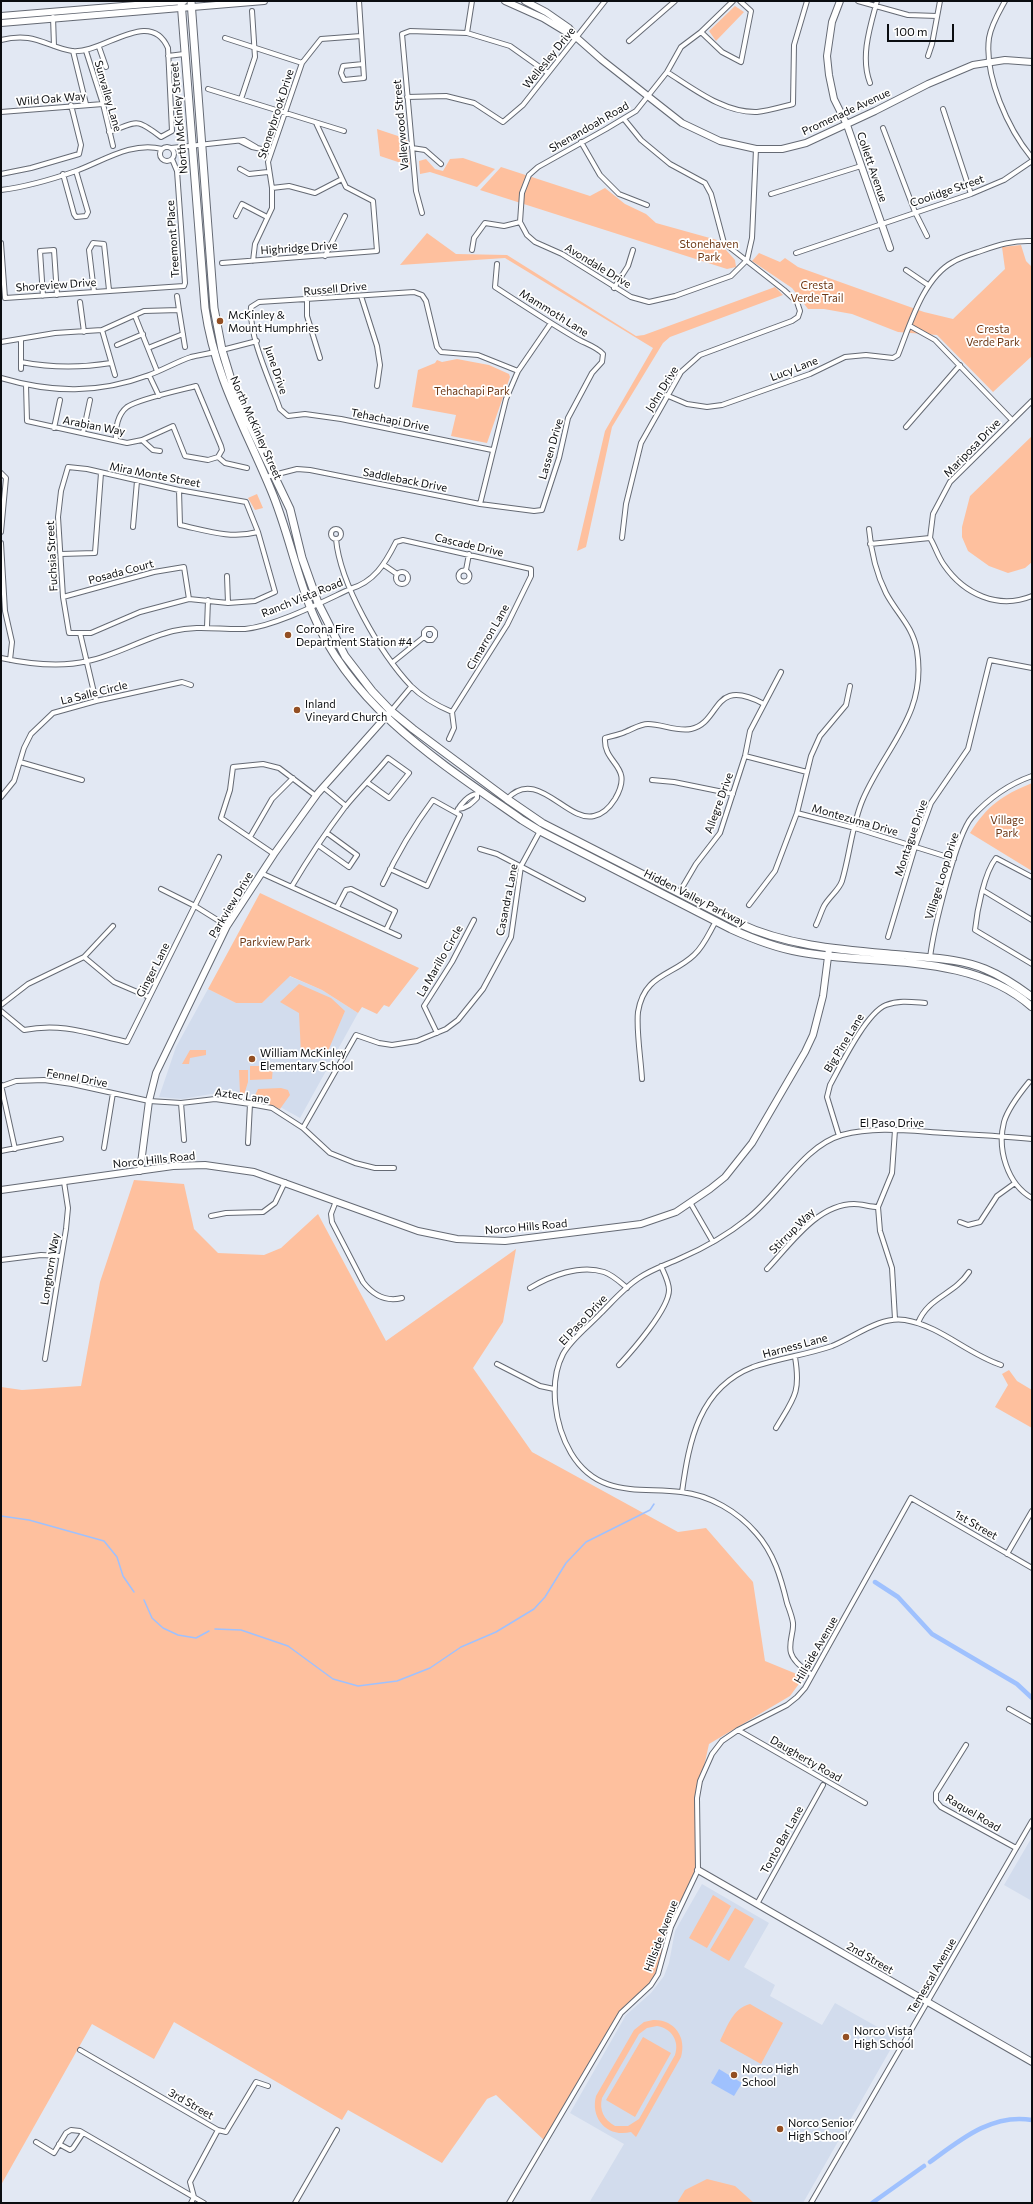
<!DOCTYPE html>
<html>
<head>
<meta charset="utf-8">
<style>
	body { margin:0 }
	#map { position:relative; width:1033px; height:2204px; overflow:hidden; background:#e2e8f3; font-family:Commissioner,sans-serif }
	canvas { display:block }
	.frame { position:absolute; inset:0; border:2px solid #0b0d10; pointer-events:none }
	.scale { position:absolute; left:887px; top:24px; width:67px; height:18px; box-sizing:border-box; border:2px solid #0b0d10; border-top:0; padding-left:5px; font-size:12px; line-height:14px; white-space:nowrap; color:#0b0d10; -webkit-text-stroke:3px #fff; paint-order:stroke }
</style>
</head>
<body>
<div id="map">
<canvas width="1033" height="2204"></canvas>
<div class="frame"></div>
<div class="scale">100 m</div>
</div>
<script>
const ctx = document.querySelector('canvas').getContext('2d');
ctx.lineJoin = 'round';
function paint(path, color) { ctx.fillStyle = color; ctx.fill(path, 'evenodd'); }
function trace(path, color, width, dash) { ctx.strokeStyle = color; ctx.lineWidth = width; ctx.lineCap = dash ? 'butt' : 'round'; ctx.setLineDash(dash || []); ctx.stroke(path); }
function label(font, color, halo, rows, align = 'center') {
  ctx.font = font + ' Commissioner,sans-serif'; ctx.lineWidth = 3.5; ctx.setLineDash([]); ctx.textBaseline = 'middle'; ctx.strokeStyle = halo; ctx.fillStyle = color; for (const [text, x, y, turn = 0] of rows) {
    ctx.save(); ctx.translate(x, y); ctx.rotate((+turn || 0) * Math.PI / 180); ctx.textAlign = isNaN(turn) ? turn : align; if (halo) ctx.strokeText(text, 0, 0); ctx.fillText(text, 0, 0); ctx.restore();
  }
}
paint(new Path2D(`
	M289,976L322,990L358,1013L300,1118L282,1108L258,1098L233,1094H211L182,1099L159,1097L176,1047L208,989L236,1003H262Z
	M1032,1837V1901L1004,1885Z
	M702,1884L769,1923L744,1967L775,1985L770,1996L822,2025L835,2003L897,2038L803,2203H589L624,2144L570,2113L626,2015L651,1993L664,1976L669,1963L675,1931Z`), '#d2dced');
paint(new Path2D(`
	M735,6L744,12L716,41L709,31Z
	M377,129L407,139L410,166L380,156Z
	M463,158L495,169L477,187L430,172L420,174L419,161L426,159L435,169L443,171L450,159Z
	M501,167L590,196L605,188L625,204L646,214L656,223L717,240L735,260L736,267L727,269L480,190Z
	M427,233L456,254L507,255L636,336L644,335L775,287L783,295L670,337L663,343L612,427L586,547L577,551L605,431L653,348L505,258L400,265Z
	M1021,245L1026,261L1032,267V356L993,392L937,335L898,332L852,314L824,309H808L792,288L752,261L759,253L780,262L785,258L798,267L924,312L953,319L1005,269L1002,247Z
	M457,359L489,365L509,374L510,377L487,443L451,436L456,415L412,407L418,370L435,363L437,360L442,362Z
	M1032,436V562L1025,568L1008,573L989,566L968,551L962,537V527L970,496Z
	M257,494L263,508L255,510L248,498Z
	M1032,783V871L970,833C988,805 1001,796 1032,783Z
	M260,893L419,968L389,1007L384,1005L377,1014L362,1007L358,1013L322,990L290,976L262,1003H236L208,989Z
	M299,984L331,998L345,1011L328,1051L321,1056L301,1054L299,1013L280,1002Z
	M190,1050H206V1055L190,1058L189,1064H182Z
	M250,1066H273L272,1079L250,1080Z
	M239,1070H248V1082L244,1095L240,1094Z
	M281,1088L288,1090L290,1095L280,1109L253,1099L258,1089Z
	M134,1180L184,1184L194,1229L218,1253L264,1255L281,1248L318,1214L386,1341L516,1249L503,1322L473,1368L532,1452L678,1532L706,1528L753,1582L765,1661L804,1677L790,1696L709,1744L697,1798L698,1870L671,1927L664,1959L651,1985L621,2013L545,2141L496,2095L487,2099L442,2163L348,2110L342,2120L174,2022L154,2059L92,2024L1,2185V1387L22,1390L81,1386L100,1282Z
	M1009,1370L1017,1381L1032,1390V1428L995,1407L1008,1385L1002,1374Z
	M713,1895L731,1906L707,1948L689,1938Z
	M735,1908L754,1919L729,1961L710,1950Z
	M750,2004L783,2023L761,2064L720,2041C727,2027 733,2008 750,2004Z
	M653,2020C674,2019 687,2037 681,2057L636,2137L631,2132C608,2138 590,2119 596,2096L634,2030L644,2022ZM657,2026C671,2028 680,2041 675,2055L639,2119L628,2126H615C604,2120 599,2110 602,2098L639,2034L647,2028Z
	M643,2037L671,2053L635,2117L606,2100Z
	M707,2179L735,2186L754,2203H677L685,2190Z`), '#fec09e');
paint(new Path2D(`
	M719,2069L742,2083L734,2096L711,2083Z`), '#9fc1fe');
trace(new Path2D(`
	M1,1516L29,1520L104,1541L117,1557L123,1576L134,1592
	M144,1600L152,1618L163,1628L178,1635L196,1638L209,1631
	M215,1629L241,1630L288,1646L333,1679L358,1686L397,1681L430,1668L461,1647L496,1632L534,1609L545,1597L566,1563L586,1542L650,1510L654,1504`), '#9fc1fe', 1.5);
trace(new Path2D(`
	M875,1582L898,1597L932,1634L1017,1684L1032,1698
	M930,2162C960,2140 992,2113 1032,2120
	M872,2203L924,2166`), '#9fc1fe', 4.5);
const street = new Path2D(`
	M359,1L364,78L344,80L341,73L343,66L363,64
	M858,1L908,15L937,16
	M1005,1C999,12 991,25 989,38C984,76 1008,129 1032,158
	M53,17L54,46
	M701,32L722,52L741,62L751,11L740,1
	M467,33L472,1
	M225,38L302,63
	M1,40C9,38 20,37 28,38C43,40 57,49 72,51C102,55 150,6 168,48L172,131L161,137C135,117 138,122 109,132
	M629,41L675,1
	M99,47L106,67
	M73,51L86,104
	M86,51L103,104L113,146
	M168,56L184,54
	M928,56L932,44L940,1
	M667,72C694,89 724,113 757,112C768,111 781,107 793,104L794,45L807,1
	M870,83C860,57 870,27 877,1
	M208,89L344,131
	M407,97L446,96L474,103L503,122L523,105L605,1
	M241,99L255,57L252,11
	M943,109L971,194
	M1,112L103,104
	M883,128L915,212L927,236
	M240,141L252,147L271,151
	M581,142L600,175L619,194L647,205
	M160 154a7 7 0 1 1 14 0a7 7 0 1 1-14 0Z
	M171,148L244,140L256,147
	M412,148L425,150L441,164
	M240,169L249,174L268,172
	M1,174L31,168L79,154L81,145L71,105
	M63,174L74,214L76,217L86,216L88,212L76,171
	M272,188L289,186L315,193L342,179
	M1,190C25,187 53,179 76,171C103,161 132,141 162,149
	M771,194L861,166
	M422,213L416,191L402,34L410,31L467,33L510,46L548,73
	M236,216L242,204L267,217
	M520,222L527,235L535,242L562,254L631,297L649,302L675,296L731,276L747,260L752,238L756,149
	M520,222L522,193L529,175L538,167L606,129L636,111L667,72L681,47L701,32L733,1
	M1,243L5,298L184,286L185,283L177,171L172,159
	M472,250L474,238L485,223L504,226L520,222
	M796,253L971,194L1004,180L1032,161
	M325,256L345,216
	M253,261L255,244L272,208V188L268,162L302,63L321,39L361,36
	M222,263L377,251L373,201L346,187L316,123
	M906,270L928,285
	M614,288L628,266L633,250
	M94,292L89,250L93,243L104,244L109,290
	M43,296L40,251L54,250L57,295
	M177,296L179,310
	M361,296L377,346L380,365L377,386
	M307,301V316L320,358
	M80,302L84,332
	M135,316L157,371
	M910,326L935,340L1012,420
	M102,330L115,375
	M1,342L55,333L102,330L144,311L179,310L185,347
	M117,345L143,334
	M148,348L183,334
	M222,350L257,341
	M21,362C52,368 80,368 111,363
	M21,369V339
	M149,375L159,396
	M1,378C52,393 98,394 149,375C163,370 176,362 191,357C199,355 207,354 215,352
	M26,385L27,421L127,443L142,440L173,426L185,456L208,460L218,457
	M666,395L687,404L707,407L722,405L810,374L845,357L866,355L893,358L898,355C910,325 923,278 953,262C961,257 972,254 981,251C998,245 1014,240 1032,241
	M906,427L960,365
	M54,428L60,400
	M83,433L90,400
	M116,439C115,428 118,414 127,407C138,399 181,390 196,386L221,446L222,450L218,457
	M142,440L153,450L160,451
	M492,450L341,419L305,414L288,416L280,409C270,380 249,338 251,307L259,302L414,292L422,295L426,301L437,347L441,352L478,355L518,371
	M218,457L225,463L247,468
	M68,467L87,469L179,490L246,502L258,532L275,592L255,601L228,603L189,599L140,612L91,633H69L63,597L58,517L61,491Z
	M1,473L6,478L1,532
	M266,477L297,469L310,470L480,504L534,511L542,510L559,458L568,418L592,373L602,362L603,354C596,346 583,343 574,337C547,321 521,304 495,287L497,264
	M179,490L180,525C208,531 230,539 258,532
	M480,504L506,399L518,371L551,323
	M133,527L137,481
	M331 534a5 5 0 1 1 10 0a5 5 0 1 1-10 0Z
	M622,538L626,504L641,443L681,372L700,355L792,321L798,317L800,311L797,302L784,290L724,243L711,194L705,183L670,164L641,140L624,119
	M930,538L933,514L950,482L1032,401
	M930,538C935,546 938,557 944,565C964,594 998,610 1032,596
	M336,539C340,584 380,653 411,686C422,697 438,706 452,712
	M1,543L5,611L12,642L10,660
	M870,544L930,538
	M61,554L95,553L101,473
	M384,565L397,574
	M466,570L469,554
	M458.5 576a5.5 5.5 0 1 1 11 0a5.5 5.5 0 1 1-11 0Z
	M396 578a6 6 0 1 1 12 0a6 6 0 1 1-12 0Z
	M227,576L228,603
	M63,597L154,572L184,567L189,599
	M207,627L208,600
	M80,633L96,701
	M1,658C29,664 59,668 88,661C117,655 144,638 173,631C198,625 221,630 245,629C276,626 322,602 350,589C374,582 385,564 396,542L403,540L531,569V576L507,625L452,712
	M393,662L424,637V632L427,629H432L435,632V636L432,640H428L424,637
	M391,711L411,687
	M449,739L454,728L452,712
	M745,756L807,772
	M20,762L82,780
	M652,780L674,782L733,794
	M323,787L346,806
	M1,797L14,781L24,748L31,734L53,713L96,701L182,682L191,685
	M507,799C537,766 567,823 594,816C604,814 610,807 615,799C635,765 603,765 605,738C611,736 619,735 625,732C633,729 640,724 648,724C662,724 677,732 691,729C722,722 711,676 764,704
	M458,809C467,808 471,804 477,798V794L480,790
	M457,811C460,805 469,794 477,794
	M797,813L855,828L954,859
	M250,837L272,799L293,778
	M318,845L349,867L357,855L327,833
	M480,849L497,854L583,899
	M274,854L221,818L230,790L233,767L263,764L279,768L316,796
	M261,873L399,936
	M1032,877L996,858C984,873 977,911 975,930L1032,964
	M383,884C397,854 413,827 433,800L460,815L427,886L390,869
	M292,886C308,859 326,832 345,807C359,790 374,775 388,758L409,773L389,798L368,783
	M161,889L195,906L227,926
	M984,891L1032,920
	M679,893L696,864L720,833L745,756L750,731L781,672
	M749,905L775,871L797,813L811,756L820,736L846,705L850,686
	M337,907L346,890L351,889L395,911L386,930
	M816,925C819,919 821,912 824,906C829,897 839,890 842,881C850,854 852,824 863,799C886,746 927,714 917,651C913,626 897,614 886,593C876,573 871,551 869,529
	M888,937L915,847L931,803L968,749L990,660L1032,668
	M84,957L114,982L149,997
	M930,958C933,932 956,835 972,817C989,798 1009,784 1032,776
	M1,1005L28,984L84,957L113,926
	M1,1011L24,1030C62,1022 91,1034 127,1042L219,857
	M437,1033L424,1006L452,962L474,920
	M642,1079C641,1060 636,1030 638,1012C644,974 672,976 694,955C704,946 709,933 716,921
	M1029,1082C1020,1093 1008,1108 1004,1122C997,1149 1007,1184 1032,1198
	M1,1085L15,1149
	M2,1086L16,1081L44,1080L72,1084L149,1101L181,1103L215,1099L250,1104L272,1108L303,1128L330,1153L355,1163L375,1168H394
	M181,1103L184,1140
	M303,1128L356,1035L379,1043L392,1045L417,1041L446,1029L458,1020L483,989L511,937L521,866L540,831
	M895,1130L892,1173L878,1207L880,1231L892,1268L895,1319
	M839,1136L827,1097L830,1085C841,1065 866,1013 886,1005C899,1000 912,1002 925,1003
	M248,1143L250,1104
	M104,1148L113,1093
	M1,1151L61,1139
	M336,1201L331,1214L332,1222L363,1282C373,1295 386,1302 402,1298
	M691,1204L713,1242
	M211,1216L226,1213L263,1212L275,1203L285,1182
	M960,1222L968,1225L980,1222L997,1196L1015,1183
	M1,1260L41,1255L61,1256
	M767,1269C790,1245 817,1204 854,1204C862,1204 870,1207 878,1207
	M530,1288C550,1276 580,1264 604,1272C613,1275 620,1282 627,1288
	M918,1323C928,1297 954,1295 969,1272
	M45,1359L66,1229L68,1208L64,1182
	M497,1364L540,1386L554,1389
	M619,1365C632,1351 669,1309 669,1290C669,1282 664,1273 661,1266
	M776,1428C794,1398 801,1393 795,1357
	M682,1492C689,1441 699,1388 753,1367C779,1358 806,1355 832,1346C855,1337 879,1316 905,1320C941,1326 967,1354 1001,1365
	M1007,1554L1032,1511
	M812,1675C805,1669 794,1663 791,1653C788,1643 794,1632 793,1623C792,1616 789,1609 787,1603C781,1578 774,1553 756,1533C738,1512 710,1495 681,1492C639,1487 598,1498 571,1453C555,1426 548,1383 563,1354C572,1338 589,1326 601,1313C613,1301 625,1287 639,1278C652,1269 666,1265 681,1258C704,1248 727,1235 747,1219C779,1195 803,1146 842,1135C875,1126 911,1131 945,1133C974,1135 1003,1136 1032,1139
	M1009,1709L1032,1722
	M738,1730L865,1803
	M966,1745L936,1793V1801L941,1807L1016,1848
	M757,1904L823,1785
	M80,2050L218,2130L190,2182L194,2197
	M218,2130L226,2132L256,2082L268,2086
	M36,2142L54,2153L66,2133L71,2130L80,2131L204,2203
	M59,2144L70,2150L73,2148L83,2133
	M191,2203L194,2197
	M295,2203L337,2130
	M509,2203L621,2013L651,1985L658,1974L671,1927L698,1870L697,1798L700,1781L712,1754L722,1741L738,1730L787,1705L797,1697L805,1688L911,1498L1032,1568
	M811,2203L1032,1821`);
const secondary = new Path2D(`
	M505,1L543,18L576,38
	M525,1L546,12L569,28L577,38L602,60L682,123L720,141L756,149H782L806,143L875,111L928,84L973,65L1005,60L1032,62
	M840,1L832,22L827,56L829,75L834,99L847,125L890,248
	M1,16L184,1
	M1,23L264,1
	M140,1171L149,1101L156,1073L227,926L274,854L318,793L391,711
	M1,1190L173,1166L205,1165L254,1172L418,1231L457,1239L505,1241L641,1224L676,1212L710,1189L725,1177L752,1143L805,1052L813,1035L823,996L829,949
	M698,1870L1032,2062`);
const primary = new Path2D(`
	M181,1L205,308C215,378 245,427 271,490C288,530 296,574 313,614C352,708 442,764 522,820L540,831L731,929C753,939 776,948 800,952C875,966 971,952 1032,1007
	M191,1L214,308L222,350L236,396L290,509L302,558L318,603L345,656L372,691L391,711L413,729L507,799L542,823L738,923C789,947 845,950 901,955C928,958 959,958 985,969C1002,976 1017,986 1032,997`);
trace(street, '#656a74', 6);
trace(secondary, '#656a74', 8);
trace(primary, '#656a74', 9);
trace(street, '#fff', 4);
trace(secondary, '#fff', 6);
trace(primary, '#fff', 7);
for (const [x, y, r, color] of [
	[220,321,4,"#934f23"],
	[288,635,4,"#934f23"],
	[297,710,4,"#934f23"],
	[252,1059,4,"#934f23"],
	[846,2037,4,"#934f23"],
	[734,2075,4,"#934f23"],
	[780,2129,4,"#934f23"]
]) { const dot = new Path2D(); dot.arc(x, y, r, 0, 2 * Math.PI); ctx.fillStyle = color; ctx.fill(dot); trace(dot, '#fff', 1.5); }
label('11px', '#0b0d10', '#fff', [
	["Wellesley Drive",549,58,-51],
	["Sunvalley Lane",108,96,74],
	["Wild Oak Way",51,99,-5],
	["Promenade Avenue",846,112,-25],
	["Stoneybrook Drive",276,114,-72],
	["North McKinley Street",179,118,-95],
	["Valleywood Street",401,125,-95],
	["Shenandoah Road",589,127,-30],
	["Collett Avenue",872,167,71],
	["Coolidge Street",947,191,-19],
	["Treemont Place",173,239,-94],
	["Highridge Drive",299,248,-4],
	["Avondale Drive",598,266,31],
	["Shoreview Drive",56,285,-4],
	["Russell Drive",335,289,-5],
	["Mammoth Lane",554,313,32],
	["Lucy Lane",794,369,-21],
	["June Drive",276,370,71],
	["John Drive",662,389,-58],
	["Tehachapi Drive",390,420,11],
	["Arabian Way",94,426,11],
	["North McKinley Street",256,428,66],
	["Mariposa Drive",972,448,-46],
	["Lassen Drive",551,449,-74],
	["Mira Monte Street",155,475,11],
	["Saddleback Drive",405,480,11],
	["Cascade Drive",469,545,13],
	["Fuchsia Street",52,556,-93],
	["Posada Court",121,572,-15],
	["Ranch Vista Road",302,598,-22],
	["Cimarron Lane",488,637,-60],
	["La Salle Circle",94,693,-14],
	["Allegre Drive",719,803,-70],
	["Montezuma Drive",855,820,16],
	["Montague Drive",911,838,-71],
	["Village Loop Drive",942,876,-73],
	["Hidden Valley Parkway",695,898,27],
	["Casandra Lane",507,900,-79],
	["Parkview Drive",231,905,-59],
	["La Marillo Circle",440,961,-60],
	["Ginger Lane",153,970,-63],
	["Big Pine Lane",844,1043,-59],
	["Fennel Drive",77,1078,10],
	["Aztec Lane",242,1096,8],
	["El Paso Drive",892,1123],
	["Norco Hills Road",154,1160,-6],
	["Norco Hills Road",526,1227,-5],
	["Stirrup Way",792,1231,-45],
	["Longhorn Way",50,1269,-81],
	["El Paso Drive",583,1320,-47],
	["Harness Lane",795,1346,-15],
	["1st Street",976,1525,30],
	["Hillside Avenue",816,1650,-60],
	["Daugherty Road",806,1759,30],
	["Raquel Road",973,1813,31],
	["Tonto Bar Lane",782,1840,-61],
	["Hillside Avenue",661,1936,-69],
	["2nd Street",870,1958,30],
	["Temescal Avenue",932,1976,-60],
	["3rd Street",191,2104,30]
]);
label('11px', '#6e3815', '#fff', [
	["Stonehaven",709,244],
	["Park",709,257],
	["Cresta",817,285],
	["Verde Trail",817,298],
	["Cresta",993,329],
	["Verde Park",993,342],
	["Tehachapi Park",472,391],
	["Village",1007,820],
	["Park",1007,833],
	["Parkview Park",275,942]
]);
label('11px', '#0b0d10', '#fff', [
	["McKinley &",228,315],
	["Mount Humphries",228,328],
	["Corona Fire",296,629],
	["Department Station #4",296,642],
	["Inland",305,704],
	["Vineyard Church",305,717],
	["William McKinley",260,1053],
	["Elementary School",260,1066],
	["Norco Vista",854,2031],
	["High School",854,2044],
	["Norco High",742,2069],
	["School",742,2082],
	["Norco Senior",788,2123],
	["High School",788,2136]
], 'left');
</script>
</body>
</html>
